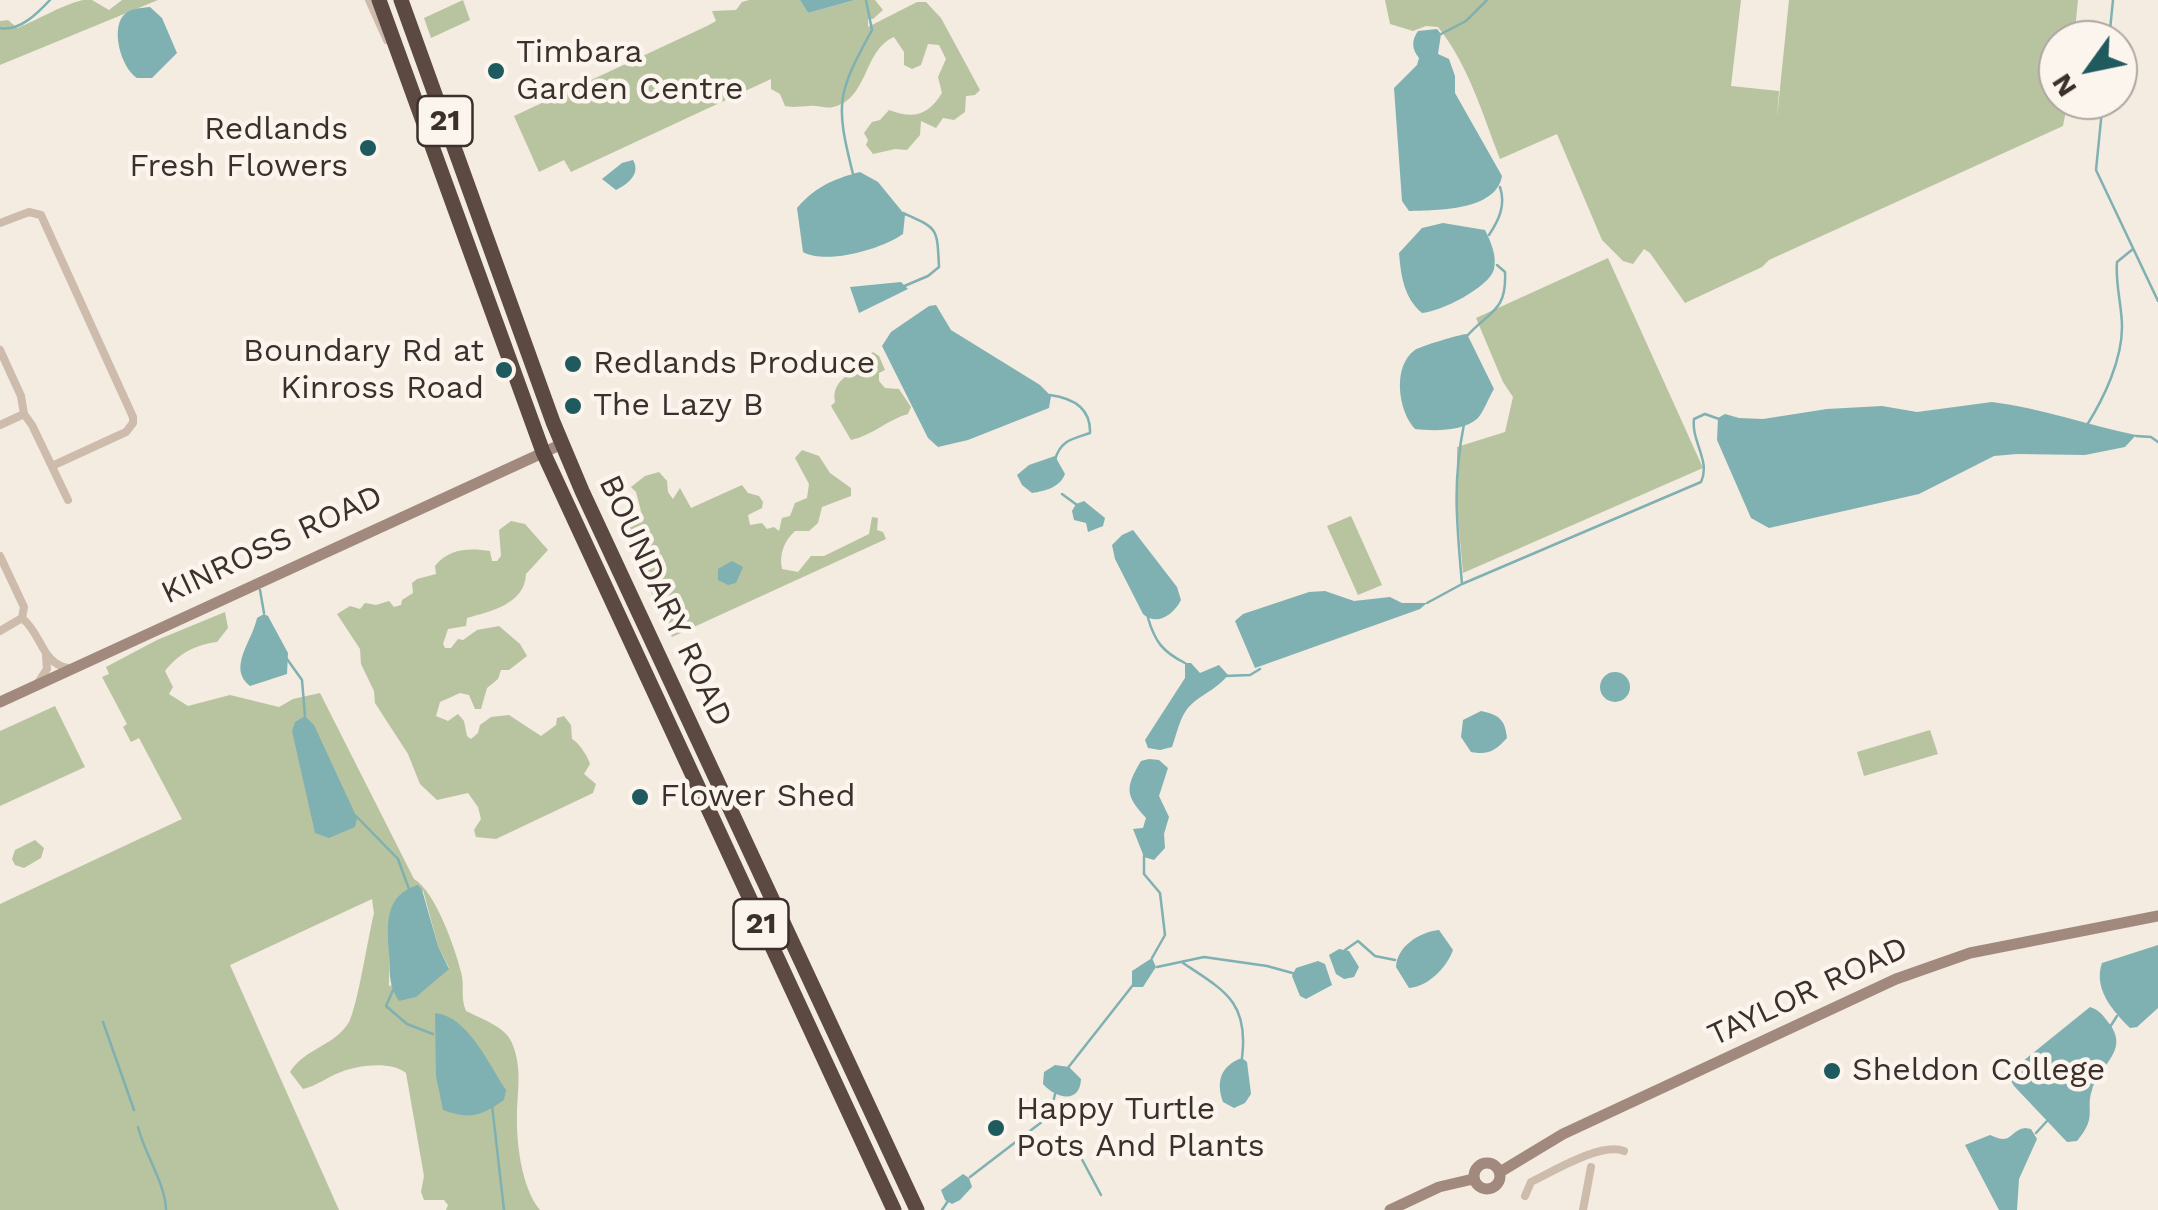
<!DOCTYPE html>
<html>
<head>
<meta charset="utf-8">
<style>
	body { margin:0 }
	#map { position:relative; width:2158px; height:1210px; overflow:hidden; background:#f4ebe1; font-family:"Work Sans",sans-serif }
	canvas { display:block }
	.north { position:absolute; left:2038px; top:20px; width:100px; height:100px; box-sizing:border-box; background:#fbf5ee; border:2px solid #aea6a0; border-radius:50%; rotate:237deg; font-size:28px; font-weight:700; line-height:40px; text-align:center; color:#3b302b }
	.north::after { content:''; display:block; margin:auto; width:35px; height:45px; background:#1f5a5e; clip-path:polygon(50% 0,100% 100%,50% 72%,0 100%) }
</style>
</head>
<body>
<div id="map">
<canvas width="2158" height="1210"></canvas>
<div class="north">N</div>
</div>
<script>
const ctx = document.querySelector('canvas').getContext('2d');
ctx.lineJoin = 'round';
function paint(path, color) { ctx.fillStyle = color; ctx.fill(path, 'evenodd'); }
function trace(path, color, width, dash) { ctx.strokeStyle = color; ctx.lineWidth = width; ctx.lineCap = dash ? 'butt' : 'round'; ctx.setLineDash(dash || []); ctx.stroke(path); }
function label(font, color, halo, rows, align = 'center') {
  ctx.font = font + ' "Work Sans",sans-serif'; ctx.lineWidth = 9; ctx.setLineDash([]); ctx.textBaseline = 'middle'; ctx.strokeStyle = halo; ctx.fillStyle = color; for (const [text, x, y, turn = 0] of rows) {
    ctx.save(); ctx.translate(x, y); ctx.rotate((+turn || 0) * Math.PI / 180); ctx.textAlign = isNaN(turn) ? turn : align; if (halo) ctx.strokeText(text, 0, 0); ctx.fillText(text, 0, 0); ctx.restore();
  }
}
paint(new Path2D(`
	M83,0H92L109,10L122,0H158L0,65V21L8,20L17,28C40,19 59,6 83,0Z
	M463,0L470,20L431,38L424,18Z
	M749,0H800L808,13L855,0H875L883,10L873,19H868V27L917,2H926L941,18L980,90L975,95L966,96L965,112L954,120L943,118L936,128L921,121L920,135L907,150L895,149L873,154L866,145L868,140L864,133L872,122L880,120L889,110C913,119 928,116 942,93L938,77L946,59L939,45L928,44L921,65L912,69L904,65V52L894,37C863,50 869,99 833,107C826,109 817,105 809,106C800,106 794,108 785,106L780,94L771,89V79L571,172L564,160L539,172L514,116L707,26L716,21L712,11L736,10L742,2Z
	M1385,0H1741L1731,86L1779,91L1777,118L1789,0H2078L2074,40H2058V100H2068L2063,126L1769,260L1762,267L1685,303L1650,253L1644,249L1633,264L1623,261L1602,240L1557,134L1500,159C1482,113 1469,66 1438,27L1426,26L1413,31L1390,24Z
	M1608,258L1703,468L1463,573L1457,506V447L1505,432L1513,397L1503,382L1476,318Z
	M873,352L879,356L885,370L879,373V381L885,388L899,389L911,407L908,414C889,419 873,435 851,440L831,406L835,402C831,382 849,373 866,365L868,356Z
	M802,450L819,456L830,473L851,488V496L822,507L818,523L809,531H795C784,541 779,554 782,569L798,572L811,556H824L869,534L872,517L878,518L877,530L883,532L886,539L672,637L634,555L637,545L630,527L641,511L636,492L631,487L645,476L659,472L667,481L668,492L673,499L680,488L691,508L742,485L748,493L759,496L763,502L762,508L748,515L750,525L762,523L767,529L774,527L779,531L782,518L790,516L795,503L807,498L809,484L795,458Z
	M1351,516L1382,585L1358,595L1327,526Z
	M511,521L525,524L548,550L526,574C525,604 491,611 467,618L466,626L448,629L443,644L445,648H451L458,639L463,640L477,630L499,626L520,644L527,656L509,670H501L498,679L487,688L481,709H475L469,695L460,693L440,702L436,716L448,721L458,714L464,721L467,736L471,739L478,733L480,725L491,717L509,715L541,736L556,725L557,718L564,716L571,725L572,739C579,743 587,755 590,764L584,774L596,784L593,793L496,839L476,837L474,830L481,819L478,807L468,793L437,800L420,784L408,754L375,703L374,691L361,664L360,649L337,614L350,606L360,609L365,603L376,605L389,601L394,607L401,605L402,600L413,593L412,583L417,579L436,574L435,566C449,548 470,548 490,551L492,561H497L501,556L499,530Z
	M225,612L228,628L217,642C195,645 179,653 165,671L173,687L169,694L188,706L230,695L279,707L293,699L320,693L414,879C435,891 455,948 461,972C465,986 460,997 466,1011C480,1018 505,1027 511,1041C522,1064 518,1088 517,1112C516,1141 521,1187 540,1210H446L448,1205L444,1200H424L421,1192L424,1176L406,1073C391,1061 359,1065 341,1072C327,1077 317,1086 303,1089L290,1072C305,1048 335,1046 349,1022C358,1004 368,937 374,913L372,899L230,965L339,1210H0V904L182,819L139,738L131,742L123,727L127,724L102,677L109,674L106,667L157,640ZM423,890L438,946L449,968L389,986V956Z
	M55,706L85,767L0,806V731Z
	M1930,730L1938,754L1864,776L1857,752Z
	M35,840L44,848L41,858L24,868L15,865L12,859L15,850Z`), '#b8c4a0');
paint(new Path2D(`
	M800,0H855L808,13Z
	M150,7L162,18L177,53L152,78H137C121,68 109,26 126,13C133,8 142,8 150,7Z
	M1437,29L1441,34L1438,54L1449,59L1455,76V93L1502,176C1496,211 1437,210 1409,211L1402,201L1394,88L1417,65L1419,58C1412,49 1411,41 1418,31Z
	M633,160C641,174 628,184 616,190L602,179L622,163Z
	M860,172L878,182L905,215L903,234C882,249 827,265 803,252L797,208C815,187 833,179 860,172Z
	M1443,223L1485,230C1491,242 1497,256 1494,269C1490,287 1440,312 1422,313C1404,298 1401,276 1399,253L1422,228Z
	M901,282L908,289L859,313L850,287Z
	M936,305L951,330L1040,385L1051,396L1049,408L968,440L938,447L928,438L882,346L891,332L929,306Z
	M1467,334L1494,389C1489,397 1484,411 1478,418C1463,432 1433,431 1415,429C1398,411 1392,366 1415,350C1418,347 1461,334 1467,334Z
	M1992,402C2041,408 2087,425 2136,435L2125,447L2085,455L2017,454L1994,456L1919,494L1769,528L1751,518L1717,440L1718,418L1725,414L1739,418L1763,419L1827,409L1882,406L1917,412Z
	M1055,456L1065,474C1060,487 1046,491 1032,493L1022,485L1017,475L1029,465Z
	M1084,501L1105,518L1103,526L1088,532L1086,523L1074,520L1072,511L1076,504Z
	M1133,530L1177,587L1181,600C1174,614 1157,627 1143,614L1115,559L1112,545L1122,535Z
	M732,561L743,567L736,583L728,585L718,580V569Z
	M1325,591L1354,601L1390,597L1402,603H1427L1420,609L1255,668L1235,621L1243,614L1309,592Z
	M264,614L268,616L288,653L287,674L250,686C227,668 252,642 257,618Z
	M1185,663H1191L1200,673L1219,665L1228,675C1218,688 1206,692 1194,702C1180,713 1178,731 1172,747L1160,750L1148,748L1145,740L1185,678Z
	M1600 687a15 15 0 1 1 30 0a15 15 0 1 1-30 0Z
	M1481,711C1499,715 1505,719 1507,738C1495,751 1489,755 1471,752L1461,737L1463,720Z
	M305,716L314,725L357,818L355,827L329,838L315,833L292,731L295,722Z
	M1149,759L1159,760L1168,768L1159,796L1169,817L1164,834L1165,848L1154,860L1144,857L1133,829L1143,828L1146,818C1125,795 1125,788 1141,761Z
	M418,885L422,890L438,946L449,969L416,997L399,1001C388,984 390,973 389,954C387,925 384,895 418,885Z
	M1439,930L1453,950C1447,967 1428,987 1409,988L1396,967C1397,946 1420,932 1439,930Z
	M2158,945V1008L2137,1027L2130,1028C2113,1011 2093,989 2102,963Z
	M1339,949L1349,951L1359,967L1354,977L1344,979L1336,974L1329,955Z
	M1152,958L1156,967L1143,987H1132V971Z
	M1318,961L1325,964L1332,985L1306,999L1300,996L1292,976L1296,968Z
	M2090,1007C2099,1010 2102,1014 2108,1022C2131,1050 2100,1064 2092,1090C2085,1111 2098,1116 2077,1141L2067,1142L2014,1086L2007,1074Z
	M435,1013C468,1016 489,1065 506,1090L504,1100C481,1116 470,1120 443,1110L436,1076Z
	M1242,1058L1247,1062L1251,1094L1245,1103L1234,1108L1223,1102C1216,1082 1220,1066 1242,1058Z
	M1055,1065L1069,1067L1081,1079C1080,1104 1056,1099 1043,1084L1044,1072Z
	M2025,1128L2031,1129L2037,1139L2019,1179L2017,1210H1999L1965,1145L1990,1135C2013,1146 2008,1131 2025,1128Z
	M963,1174L969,1178L972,1187L960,1200L952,1204L945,1200L941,1190Z`), '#7fb0b2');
trace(new Path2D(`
	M0,28C19,32 38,13 50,0
	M1441,34L1466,21L1487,0
	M2109,40L2113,0
	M2103,100L2096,170L2158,301
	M853,174C835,103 837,94 872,30L866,0
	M1489,235C1499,220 1506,205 1500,187
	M902,287L928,276L939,267C937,226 938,229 903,213
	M1467,336C1489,311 1507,312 1505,272L1497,265
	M1050,395C1072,398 1091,407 1090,433C1073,439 1060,440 1055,460
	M2087,425C2104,398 2122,360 2122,327C2122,305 2115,284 2117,262L2133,249
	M2136,436L2151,437L2158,442
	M1062,494L1077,505
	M1462,584C1457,524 1452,485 1464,424
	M260,590L264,613
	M1427,603L1462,584L1701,482C1711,461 1691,441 1694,419L1705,414L1719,419
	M1148,618C1155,642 1163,652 1185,663
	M287,659L302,680L305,716
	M1225,676L1250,675L1260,669
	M356,816L398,859L409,889
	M1144,855V874L1160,893L1165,935L1152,958
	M1345,950L1358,941L1375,956L1395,960
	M1183,963C1225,991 1249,1002 1242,1058
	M1157,967L1204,957L1267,966L1296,974
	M393,990L386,1006L407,1024L433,1034
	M103,1022L134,1110
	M2110,1027L2117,1016
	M1067,1069L1133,985
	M492,1105L504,1210
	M1051,1111L1055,1094
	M138,1127C145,1155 166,1185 166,1210
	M2036,1133L2047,1121
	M1063,1136L1078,1152L1101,1195
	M970,1177L1043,1121
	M942,1210L948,1201`), '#7fb0b2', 2.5);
trace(new Path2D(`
	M369,0L387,40
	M0,223L29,212L41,215L133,417V423L126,432L52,466
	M0,350L21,396L24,414L32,425L68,500
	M0,425L24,414
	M0,556L24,607L22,618C42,634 41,663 68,668
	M0,631L22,618
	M38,683L47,669L46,656
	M1525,1196L1531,1182C1554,1171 1601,1142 1624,1151
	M1583,1210L1591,1167`), '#cdbbac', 8);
trace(new Path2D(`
	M0,702L562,444
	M1474 1176a13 13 0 1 1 26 0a13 13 0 1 1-26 0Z
	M1500,1172L1563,1134L1896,979L1970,953L2158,916
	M1390,1210L1439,1187L1473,1179`), '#a18a7d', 11);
trace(new Path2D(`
	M379,0L543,452L894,1210
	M401,0L553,422L582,491L917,1210`), '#5c4a42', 15);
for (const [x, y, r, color] of [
	[496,71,10,"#1f5a5e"],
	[368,148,10,"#1f5a5e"],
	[573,364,10,"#1f5a5e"],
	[504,370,10,"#1f5a5e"],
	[573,406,10,"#1f5a5e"],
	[640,797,10,"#1f5a5e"],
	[1832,1071,10,"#1f5a5e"],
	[996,1128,10,"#1f5a5e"]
]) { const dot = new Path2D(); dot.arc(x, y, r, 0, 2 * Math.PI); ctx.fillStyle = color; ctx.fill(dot); trace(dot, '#fbf5ee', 4); }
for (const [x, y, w] of [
	[445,121,55],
	[761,924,55]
]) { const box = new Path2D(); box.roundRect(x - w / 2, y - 25, w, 50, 8); ctx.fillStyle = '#fbf5ee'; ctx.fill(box); trace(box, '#3b302b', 2.5); }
label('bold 30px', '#3b302b', null, [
	["21",445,121],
	["21",761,924]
]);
label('32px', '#3b302b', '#fbf5ee', [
	["Timbara",516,53],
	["Garden Centre",516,90],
	["Redlands",348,130,"right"],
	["Fresh Flowers",348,167,"right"],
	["Boundary Rd at",484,352,"right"],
	["Kinross Road",484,389,"right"],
	["Redlands Produce",593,364],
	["The Lazy B",593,406],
	["Flower Shed",660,797],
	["Sheldon College",1852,1071],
	["Happy Turtle",1016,1110],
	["Pots And Plants",1016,1147]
], 'left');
label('32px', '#3b302b', '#fbf5ee', [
	["KINROSS ROAD",272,545,-25],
	["BOUNDARY ROAD",665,601,65],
	["TAYLOR ROAD",1808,992,-25]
]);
</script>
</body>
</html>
